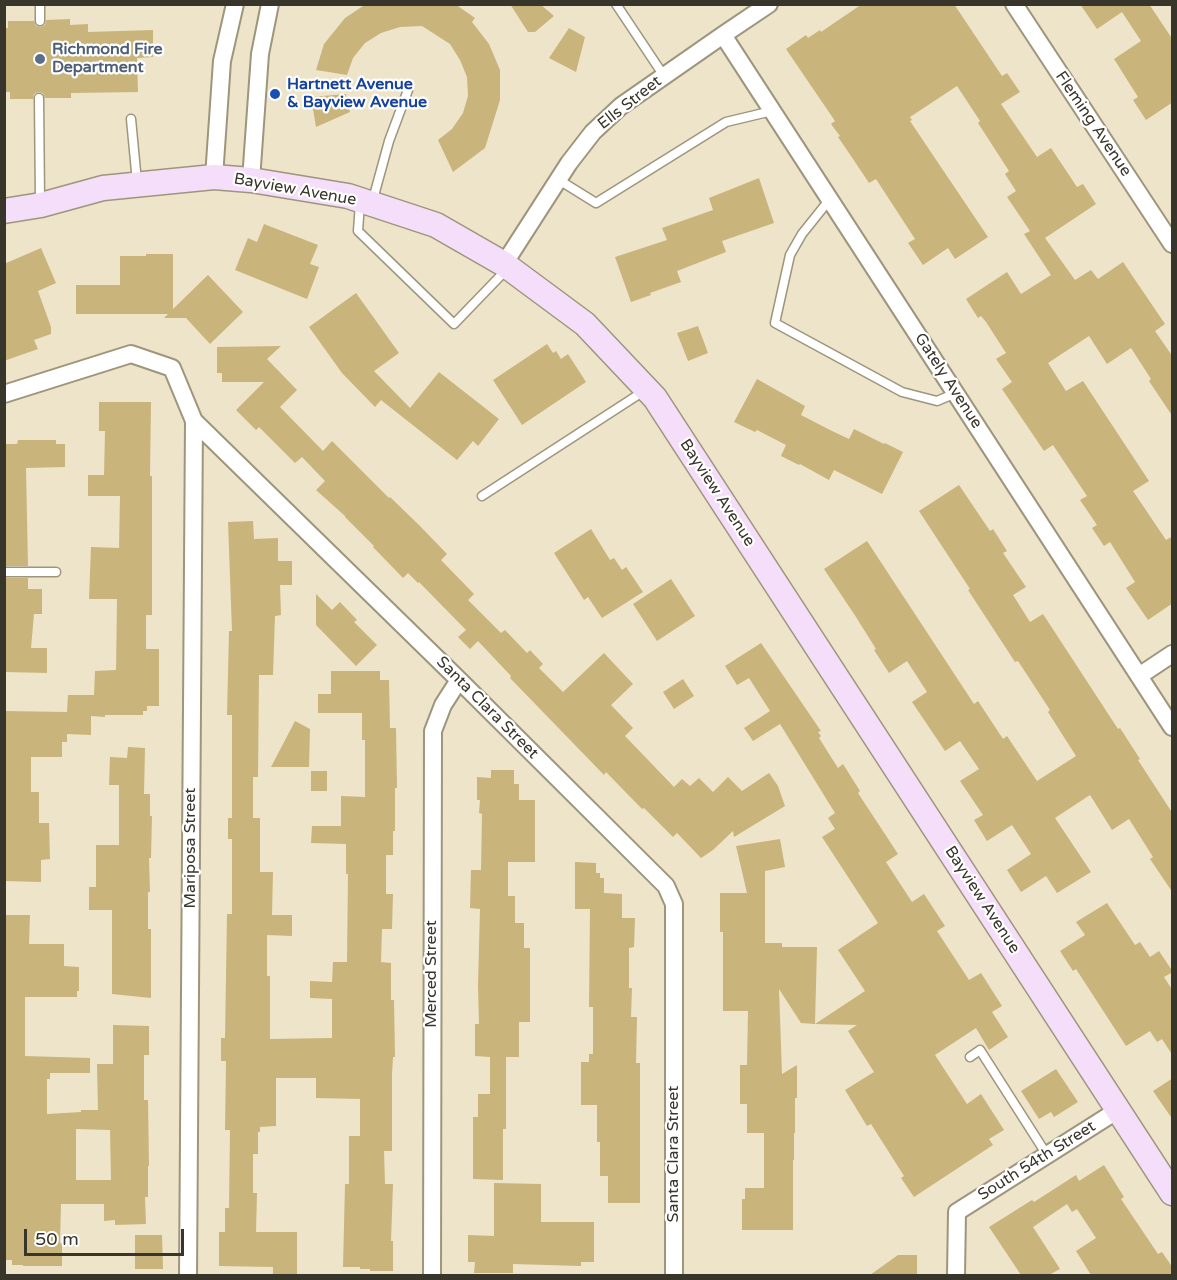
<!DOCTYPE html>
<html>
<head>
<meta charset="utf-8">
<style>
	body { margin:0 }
	#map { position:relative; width:1177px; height:1280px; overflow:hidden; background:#ede4ca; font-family:"Varela Round",sans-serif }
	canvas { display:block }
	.frame { position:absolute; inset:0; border:6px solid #38352b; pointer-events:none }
	.scale { position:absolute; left:24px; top:1229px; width:160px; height:27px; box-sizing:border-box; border:3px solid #38352b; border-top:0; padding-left:8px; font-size:18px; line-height:21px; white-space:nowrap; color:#38352b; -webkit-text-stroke:4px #fff; paint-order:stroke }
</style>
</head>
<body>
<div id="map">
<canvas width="1177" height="1280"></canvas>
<div class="frame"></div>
<div class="scale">50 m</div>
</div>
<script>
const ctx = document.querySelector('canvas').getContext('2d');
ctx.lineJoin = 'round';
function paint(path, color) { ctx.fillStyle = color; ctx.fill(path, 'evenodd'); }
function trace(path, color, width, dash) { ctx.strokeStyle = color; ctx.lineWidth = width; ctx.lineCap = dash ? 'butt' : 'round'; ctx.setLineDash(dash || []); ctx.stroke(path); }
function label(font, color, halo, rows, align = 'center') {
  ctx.font = font + ' "Varela Round",sans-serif'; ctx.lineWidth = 4.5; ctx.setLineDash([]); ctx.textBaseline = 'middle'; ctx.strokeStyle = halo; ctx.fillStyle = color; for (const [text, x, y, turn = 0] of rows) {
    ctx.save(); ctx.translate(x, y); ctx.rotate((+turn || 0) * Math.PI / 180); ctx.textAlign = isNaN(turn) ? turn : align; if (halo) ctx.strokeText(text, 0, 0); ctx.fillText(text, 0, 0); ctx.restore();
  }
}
paint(new Path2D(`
	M366,4H455L475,18L472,22L489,44L500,70V100L485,148L453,172L438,140L452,129L463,113L468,96L467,77L460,60L450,44L422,26L400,27L381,33L365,43L353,58L347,75L316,70L324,44L345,18Z
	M510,4H540L554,16L535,32H528Z
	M862,4H954L1002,76L1007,73L1020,92L1001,104L1037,157L1051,148L1077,187L1083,184L1096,204L1045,238L1075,280L1091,270L1098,279L1123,262L1165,324L1155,331L1173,357V417L1149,381L1151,379L1131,348L1107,364L1089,336L1048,363L1066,391L1083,381L1149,481L1133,491L1166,540L1173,536V603L1148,620L1126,588L1135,582L1110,542L1104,546L1092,528L1097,525L1080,500L1087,496L1053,445L1044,451L1002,389L1012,382L996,359L1006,353L986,322L981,316L978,318L966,299L1007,272L1021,294L1051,275L1024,234L1030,231L1007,197L1016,191L1005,174L1009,171L978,123L980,121L957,86L910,117L912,120L910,121L988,237L955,259L948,248L923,265L908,243L915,239L876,179L869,183L853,159L838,137L840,136L831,124L835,121L786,49L806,35L808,38L820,30L821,32Z
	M1080,4H1149L1173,40V102L1146,120L1133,100L1138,97L1114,59L1141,41L1122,12L1097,29Z
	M70,19V25L88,24V32L153,30V57L137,58L138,92L71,93V98H45L43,93L38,92L34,94L33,99H10V92H4V28H8V21H34L36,26L41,27L45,25L46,20Z
	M569,28L585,37L576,72L549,58Z
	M346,94L350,112L316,127L311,97Z
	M759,178L774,223L722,241L726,252L677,271L681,282L650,293L651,295L631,302L615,257L667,240L662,228L713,210L709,198Z
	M264,224L318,245L310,264L319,267L307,299L235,270L248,238L257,242Z
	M41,248L56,283L38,291L51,327V334L34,340L38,349L4,361V264Z
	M146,254H173V309L208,275L243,312L210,344L186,318H164L168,314H76V285H120V256H146Z
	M356,293L399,353L374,371L410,408L439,372L499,419L478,446L473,441L457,460L381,400L375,407L342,373L309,327Z
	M698,326L708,353L688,361L677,333Z
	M547,344L553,353L556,351L561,359L568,354L586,382L522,425L493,380Z
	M281,346L267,359L297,390L280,407L323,451L332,441L389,498L390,497L419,525L447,554L441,560L474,594L468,600L501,633L505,630L527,653L530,650L543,664L539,668L563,692L604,653L633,684L611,705L633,728L625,736L674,787L682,779L690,786L699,778L713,792L728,777L742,791L769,773L778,786L785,806L734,837L733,831L713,850L701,858L677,833L673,837L644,808L642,809L606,772L604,775L510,678L511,676L478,641L470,649L458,637L466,630L419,582L418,583L408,573L403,578L373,547L374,546L345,517V516L316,490L325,481L302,457L295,463L259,427L256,430L236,410L264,382H222V373H217V347Z
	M757,379L805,406L801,415L830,430L849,439L854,429L884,444L885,443L903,452L882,494L834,470L829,480L800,464L799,465L781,456L786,445L757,430L755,432L734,422Z
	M99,402H151L150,476H152V615H146V649H159V706H147V711H143V715H105V717L91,716V735L67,734V742H62V757H31V792H39V823H49L50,859L41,860V882L4,881V711L67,712L68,695H94L95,671L116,670L117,599H89L91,547L119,548L120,496H88V475H104L105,431H99Z
	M18,440H56V444H65V467L26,468L28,566H4L5,444H17Z
	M959,485L990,531L993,529L1007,551L1003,553L1026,587L1013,595L1030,622L1043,614L1118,729L1120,728L1140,759L1138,760L1173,814V893L1150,859L1153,857L1129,819L1112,830L1090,795L1055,818L1091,872L1057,893L1046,876L1021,892L1007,870L1031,854L1012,825L987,841L974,820L983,815L960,781L979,769L960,741L945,751L912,702L927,692L907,661L889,673L874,650L876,649L856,617L824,569L867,541L974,704L978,701L1003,739L1007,736L1037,781L1076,756L1048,712L1050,710L1018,661L1015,662L968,590L970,589L919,511Z
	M253,521L254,539L278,538V561H292V585H280L281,615L275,616L273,675H259L258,777H253V818H260V872H273L272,915H292V936L267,935V976H270V1039L332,1038V999L310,998V981L332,982L333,962H347L348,874H346V844L311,843L312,826H341V796L365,797V740H362V713H318V694H331V671H380V680H389L390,728H396L397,788H395V831H393V855H386V894H393L392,929H382L381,962L391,963V1000H394L395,1057H393L392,1074V1151H384L385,1184H393L391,1241H393V1271H370V1269H360V1267H343L345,1184H349V1136H360V1099L316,1098V1078H276V1126L260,1127V1132H258V1154H253V1193H257L256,1232H297V1275H273V1267L219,1266V1232H225V1208H229L230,1130H225L226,1061H221V1038H225L227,914H232V839H228V818H232V715H227L229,631H232L228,522Z
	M591,529L610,560L614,558L622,570L626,567L643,592L602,618L588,597L584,600L554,553Z
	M4,578H28V589H42V614H34L31,648H47V673L4,672Z
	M671,579L695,616L657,641L633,604Z
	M316,594L332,610L340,602L357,620L354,622L377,645L356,666L316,625Z
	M761,643L821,731L818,732L821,736L819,738L838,768L843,764L860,791L858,793L898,854L886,862L912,902L924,894L945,926L937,931L969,980L981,973L1002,1006L992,1012L1008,1037L989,1050L976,1028L935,1055L967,1104L981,1094L1004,1130L989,1139L993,1145L914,1197L901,1178L904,1176L871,1124L867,1126L845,1090L874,1072L848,1031L857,1025L815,1024L865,991L838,950L878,923L822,837L835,829L828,818L835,813L780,724L753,741L744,728L770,711L749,678L737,685L725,666Z
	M683,679L694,696L674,709L663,692Z
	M295,721L310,729L309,767H271Z
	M128,747L145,748L144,794H150V816H152L151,858H149L150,892H148V929H151V998L112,994V910H89V887H96V845H119V785H109L110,757L127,758Z
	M491,770H514V784H519V800H535V862H508V896H515V923H524V948H530V1022H519V1057H506V1129H503V1180L473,1179V1117H478V1094H490V1057L475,1056V1024H479L478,985L480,909L470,908L471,870H481L482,814L479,813L480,800H477V777L491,778Z
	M311,771H327V791H311Z
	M780,839L785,867L765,871V943H782V947H817L815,1024L801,1023L779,989L782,1074L797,1065V1098H795V1133H794V1160H793V1230H742V1199H745V1188H764V1133H747V1104H740V1065H747L748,1011H723V932H720V893H747L736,846Z
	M575,862L596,863V873H600V878H604V893L622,894V918H635L634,947L629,948V988H632L631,1017H637L636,1063H640V1203H608V1176H600V1142H597V1105H581V1062H589V1054H593V1007H589L590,909H575Z
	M1107,903L1135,945L1140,942L1150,957L1159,951L1173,972L1164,977L1173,991V1056L1162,1039L1157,1042L1150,1031L1126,1046L1076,969L1073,971L1060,951L1085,935L1076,922Z
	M4,915H30L29,944H64V966L79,967V991H77V997H25V1056L90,1058V1073H50V1079H47V1114L81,1112V1110H98L97,1064H113V1025L149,1026V1055H144V1100H148L149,1166H148V1197H145L146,1224L115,1225V1220L104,1221V1204H61L60,1243H62V1266H23V1265H12V1260H4ZM76,1129L110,1130L111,1180H76Z
	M1056,1069L1078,1102L1054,1117L1051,1112L1039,1119L1021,1091Z
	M1173,1078V1120L1153,1091Z
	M1104,1165L1124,1197L1121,1199L1158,1254L1162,1252L1173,1268V1275H1091L1076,1251L1096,1238L1077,1209L1072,1212L1067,1204L1033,1227L1060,1269L1049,1275H1021L989,1227L1032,1200L1034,1202L1076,1175L1079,1181Z
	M494,1183L541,1184V1222H594V1262H581V1266L513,1264V1273H474L475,1262H468V1235L494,1236Z
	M135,1235H162L163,1269H135Z
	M898,1255H917V1275H870Z`), '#c9b57b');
const lane = new Path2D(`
	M40,4V21
	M616,4L664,76
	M39,98L40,201
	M131,119L137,182
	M559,180L596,203L726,122L772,111
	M830,199L802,234L790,255L775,323L902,392L937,401L956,393
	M360,203L358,231L454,324L508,268
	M372,203L389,141L408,90
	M482,496L644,391
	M4,572H56
	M970,1057L980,1050L1047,1155`);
const street = new Path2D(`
	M1014,4L1172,244
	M723,35L1172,727
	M214,177L222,61L235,4
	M251,180L260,54L270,4
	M504,264L569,163L593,132L621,106L723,35L769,4
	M4,394L131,354L172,368L194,421L459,680L666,886L674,904V1276
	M1139,676L1172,654
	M188,1276L194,421
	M432,1276L433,731L443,705L459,680
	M956,1276L957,1212L1118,1110`);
const secondary = new Path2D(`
	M4,211L41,205L103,188L214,177L251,180L348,196L436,225L504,264L585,324L655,398L1172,1193`);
trace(lane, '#9e957d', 11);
trace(street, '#9e957d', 20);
trace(secondary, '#9e957d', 27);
trace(lane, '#fff', 8);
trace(street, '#fff', 16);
trace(secondary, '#f4defa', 24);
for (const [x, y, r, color] of [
	[40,59,6,"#5c6f8a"],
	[275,94,6,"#1a4fb4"]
]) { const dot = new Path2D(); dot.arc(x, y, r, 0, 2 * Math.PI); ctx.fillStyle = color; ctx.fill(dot); trace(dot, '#fff', 2); }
label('bold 16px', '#4e5e75', '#fff', [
	["Richmond Fire",52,50],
	["Department",52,68]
], 'left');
label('bold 16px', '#164399', '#fff', [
	["Hartnett Avenue",287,85],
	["& Bayview Avenue",287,103]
], 'left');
label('16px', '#38352b', '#fff', [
	["Ells Street",630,103,-38],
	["Fleming Avenue",1093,124,56],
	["Bayview Avenue",295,190,10],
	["Gately Avenue",948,381,57],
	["Bayview Avenue",717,493,57],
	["Santa Clara Street",487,708,45],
	["Mariposa Street",191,848,-90],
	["Bayview Avenue",982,900,57],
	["Merced Street",432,974,-90],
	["Santa Clara Street",674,1154,-90],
	["South 54th Street",1037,1161,-32]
]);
</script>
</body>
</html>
